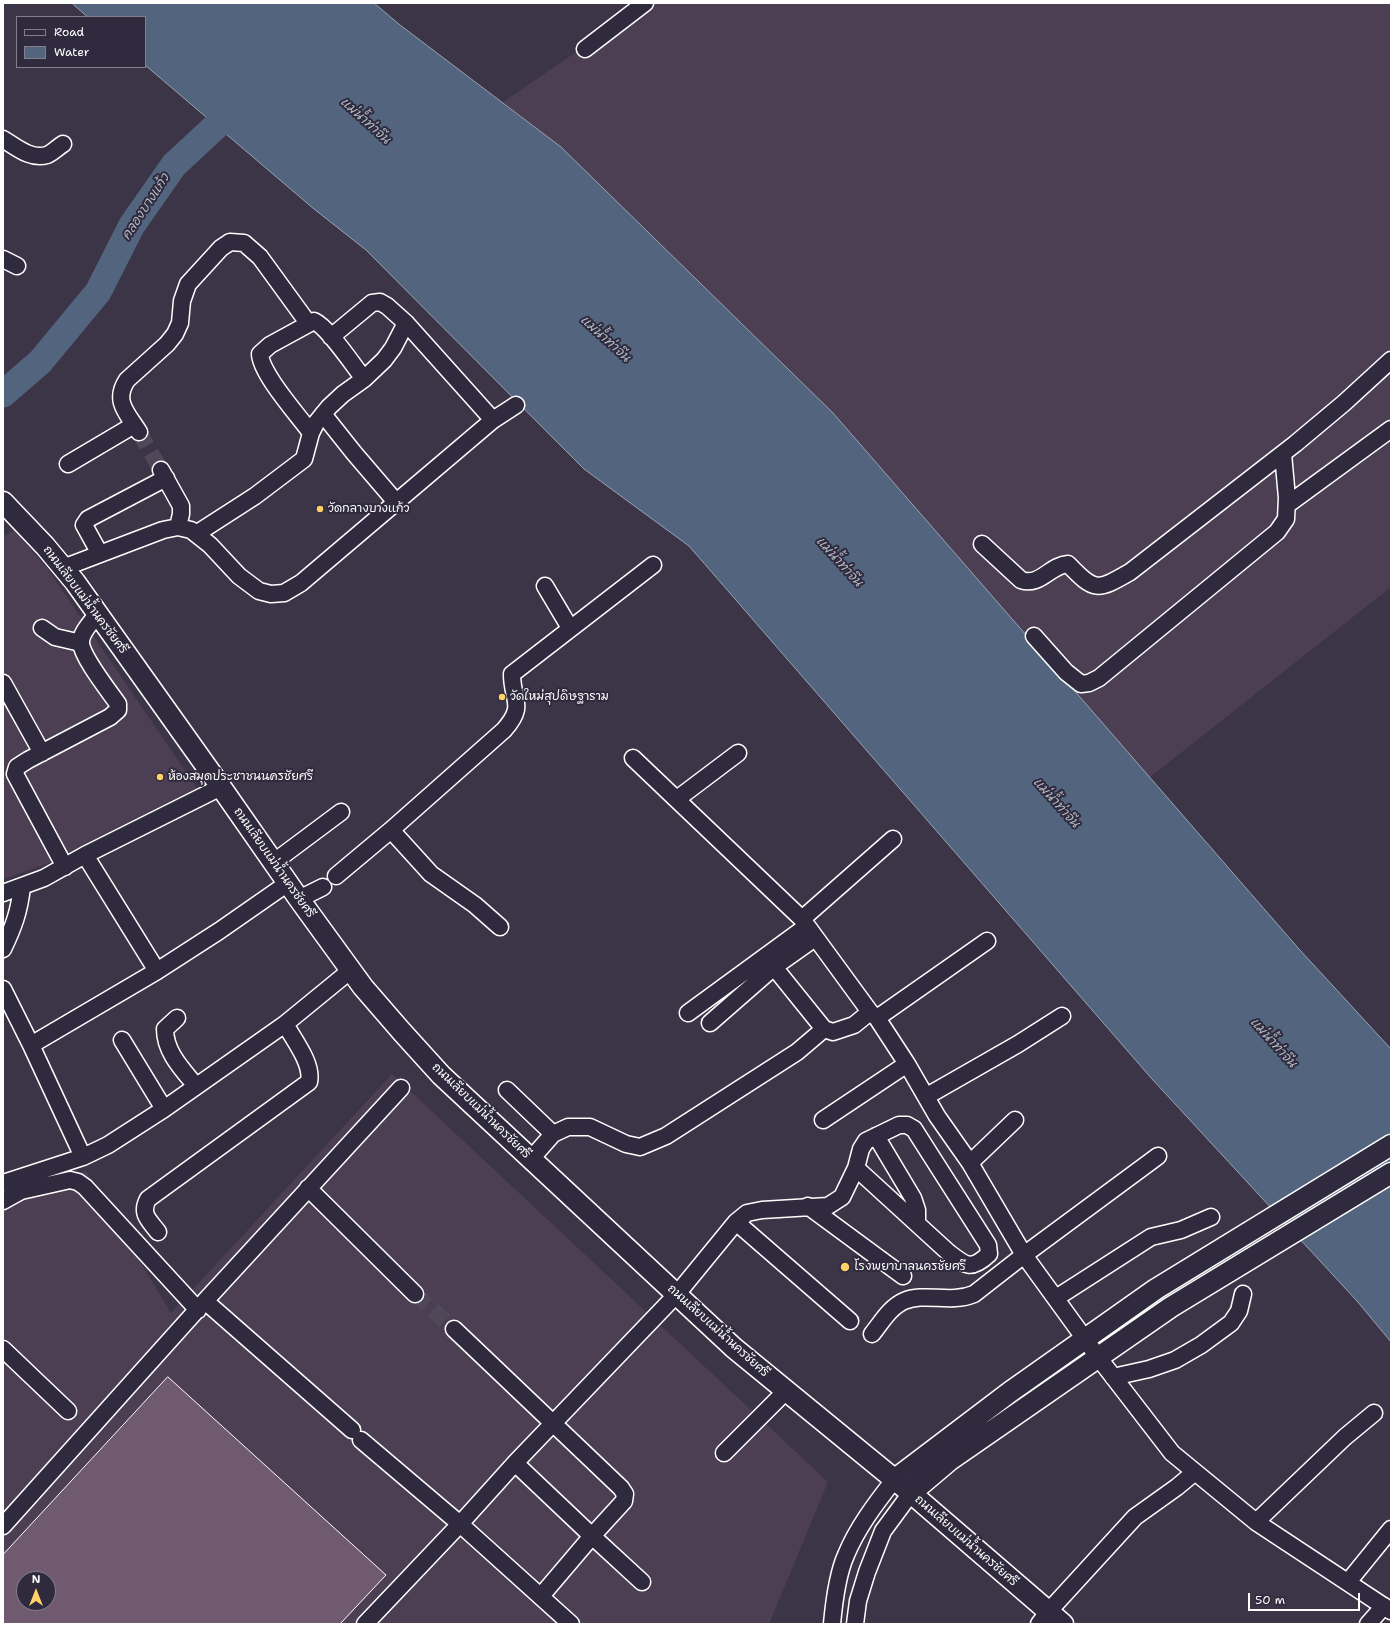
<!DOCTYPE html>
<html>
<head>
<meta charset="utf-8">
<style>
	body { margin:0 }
	#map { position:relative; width:1394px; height:1627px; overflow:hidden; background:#3c3447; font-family:"Shantell Sans",sans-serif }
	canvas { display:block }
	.frame { position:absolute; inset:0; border:4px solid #fff; pointer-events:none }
	.legend { position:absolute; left:16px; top:16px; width:130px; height:52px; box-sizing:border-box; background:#2f2a3d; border:1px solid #827f8b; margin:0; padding:5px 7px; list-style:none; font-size:12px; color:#fff }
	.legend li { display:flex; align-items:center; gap:8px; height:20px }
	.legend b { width:20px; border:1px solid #827f8b }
	.north { position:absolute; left:16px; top:1571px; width:40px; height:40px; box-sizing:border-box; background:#2f2a3d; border:1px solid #827f8b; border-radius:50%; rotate:0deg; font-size:11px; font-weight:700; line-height:16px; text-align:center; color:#fff }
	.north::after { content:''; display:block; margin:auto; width:14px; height:18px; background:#ffd166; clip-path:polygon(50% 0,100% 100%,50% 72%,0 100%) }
	.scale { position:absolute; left:1248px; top:1593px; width:112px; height:18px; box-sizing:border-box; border:2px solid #fff; border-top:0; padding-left:5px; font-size:12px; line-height:14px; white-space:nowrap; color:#fff; -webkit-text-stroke:3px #2f2a3d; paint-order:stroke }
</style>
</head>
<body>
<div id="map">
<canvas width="1394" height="1627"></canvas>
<div class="frame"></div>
<ul class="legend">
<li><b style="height:5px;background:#2f2a3d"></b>Road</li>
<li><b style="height:11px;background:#53657e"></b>Water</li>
</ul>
<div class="north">N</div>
<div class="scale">50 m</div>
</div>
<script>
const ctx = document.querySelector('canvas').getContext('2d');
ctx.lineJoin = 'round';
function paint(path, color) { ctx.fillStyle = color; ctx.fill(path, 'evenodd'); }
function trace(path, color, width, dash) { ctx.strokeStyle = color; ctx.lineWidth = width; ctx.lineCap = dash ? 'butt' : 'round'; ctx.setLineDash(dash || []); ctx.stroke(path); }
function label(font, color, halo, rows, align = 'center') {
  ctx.font = font + ' "Shantell Sans","Playpen Sans Thai",sans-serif'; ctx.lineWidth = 4; ctx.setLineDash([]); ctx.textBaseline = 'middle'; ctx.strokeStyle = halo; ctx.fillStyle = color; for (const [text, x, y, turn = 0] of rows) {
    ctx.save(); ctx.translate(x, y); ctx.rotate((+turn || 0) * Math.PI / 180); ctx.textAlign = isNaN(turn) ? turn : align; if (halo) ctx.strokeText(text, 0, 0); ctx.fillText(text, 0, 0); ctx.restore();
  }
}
paint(new Path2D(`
	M648,3H1391V587L1149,778L833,413L561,147L503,102Z
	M14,530L47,568L197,788L44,865L4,879L3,537Z
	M392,1074L828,1482L769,1624H3V1201L86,1171L171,1313ZM24,1579H48V1603H24Z`), '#4c3f53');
const water = new Path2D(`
	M72,3H374L400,25L561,147L833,413L1299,949L1391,1049V1342L1357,1301L1152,1079L689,546L584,469L366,250L314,209L145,65V17H88Z`);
paint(water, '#53657e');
trace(water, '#98a3b2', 1);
trace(new Path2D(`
	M3,394L40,362L98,292L132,225L174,165L243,101`), '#53657e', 27);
const building = new Path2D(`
	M168,1377L386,1575L340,1624H3V1555ZM24,1579H48V1603H24Z`);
paint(building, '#705a6f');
trace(building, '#fff', 1);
trace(new Path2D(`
	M139,432L161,470
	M415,1294L454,1329`), '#504859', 16, [16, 8]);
const minor = new Path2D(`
	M585,49L645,3
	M3,139C16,147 31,160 47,155C52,153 58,147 63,144
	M3,259L17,266
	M331,337L372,303L380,302L387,306L406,323L493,420
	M364,379L384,360L393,348L406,323
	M323,414L354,453L396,502
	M139,432C127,413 113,401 127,380L167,344L175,334L180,323L182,301L188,284L221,248L230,242L244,243L260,257L308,323
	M68,464L134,425
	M161,470L181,506V514L178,527
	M1287,505L1391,429
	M196,534L255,496L304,459L311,433L316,423L329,407L343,394L364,379C353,365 328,327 314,321L270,345L260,354C261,374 298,415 311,433
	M982,544L1021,580C1040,587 1050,565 1068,564C1095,592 1097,591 1130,572L1295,444L1344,403L1391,360
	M100,554L84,525L88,519L166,478
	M63,568L163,530L178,527L191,530L210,545L239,576L259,591L271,594L284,593L301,583L493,420L516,405
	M545,586L570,628
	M42,628L55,637L81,643
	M1034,636L1066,672L1081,684L1089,683L1099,678L1277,532L1286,519L1287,498L1283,454
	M3,683L42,753
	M633,758L802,919L870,1012L877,1018L907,1064L937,1116L970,1163L1024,1255L1098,1357L1172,1453L1256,1522L1391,1611
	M677,799L738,753
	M391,830L431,874L475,905L500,927
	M85,855L157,971
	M274,862L341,812
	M65,867L15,774L17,767L28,760L110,717L118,710V704C109,691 82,657 81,643C80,633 92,622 97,614
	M336,876L391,830L504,730C526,705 512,701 512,674L653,565
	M3,893L44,878L85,855L221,787
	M299,899L323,887
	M802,919L893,839
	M3,949C14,926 19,912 22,887
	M774,967L824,1029L833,1032L854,1025L870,1012
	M3,989L31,1045L83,1157
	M688,1013L807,926
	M177,1018L165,1029C165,1052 182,1069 196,1086
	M877,1018L987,941
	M710,1023L774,967L815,938
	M122,1040L164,1109
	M31,1045L157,971L219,931L288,883
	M507,1090L553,1134
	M927,1096L1018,1044L1062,1016
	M823,1120L907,1064
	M876,1136L913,1198L917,1210V1223
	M531,1159L553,1134L568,1127H590L626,1144L640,1147L666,1136L797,1052L824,1029
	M970,1163L1015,1120
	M3,1183L83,1157L108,1145L164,1109L285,1024L351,970
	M308,1188L415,1294
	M3,1201L21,1191L70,1180L78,1182L85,1187L198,1310
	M808,1206L903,1276
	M736,1222L850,1321
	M158,1232C149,1220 140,1214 148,1199L309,1082C313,1064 294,1040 285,1024
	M1056,1298L1151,1237L1181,1230L1211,1217
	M454,1329L621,1488L625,1494L624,1501L592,1536L541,1596
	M872,1334C881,1323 890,1307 904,1301C925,1292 950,1304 974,1294L1024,1255L1158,1156
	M3,1349L68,1411
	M1113,1377L1149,1369L1175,1360L1201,1345L1231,1323L1239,1311L1243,1294
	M352,1430L205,1301L401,1088
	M361,1440L460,1524L571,1624
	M724,1453L786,1391
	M515,1463L592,1536L642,1582
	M1256,1522L1345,1437L1374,1413
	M3,1526L205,1301
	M1348,1582L1391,1529
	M365,1624L460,1524L515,1463L677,1294L736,1222L747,1213L762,1210L828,1206L842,1197L856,1168L861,1149L866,1141L899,1125H907L914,1129L988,1245L989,1254C971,1271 966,1266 948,1252L856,1168
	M832,1624C834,1602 837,1575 846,1555C857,1528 876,1503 894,1480
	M855,1624L858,1601L867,1572L883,1531L911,1493
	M1039,1624L1048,1612L1135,1517L1177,1487L1195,1472
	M1368,1624L1384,1606`);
const major = new Path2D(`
	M3,502L45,546L75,582L216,780L299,899L363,987L402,1032L441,1075L734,1348L911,1493L1063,1624
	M894,1480L1010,1392L1156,1289L1391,1145
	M911,1493L950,1460L1171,1307L1391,1173`);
trace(minor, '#fff', 19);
trace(major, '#fff', 23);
trace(minor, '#2f2a3d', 16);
trace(major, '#2f2a3d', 20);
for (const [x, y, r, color] of [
	[320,509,4,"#ffd166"],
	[502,697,4,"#ffd166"],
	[160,777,4,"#ffd166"],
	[845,1267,5,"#ffd166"]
]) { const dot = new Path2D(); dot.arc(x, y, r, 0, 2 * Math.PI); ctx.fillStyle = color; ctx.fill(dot); trace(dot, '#2f2a3d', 1.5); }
label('12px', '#fff', '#2f2a3d', [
	["วัดกลางบางแก้ว",328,509],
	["วัดใหม่สุปดิษฐาราม",510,697],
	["ห้องสมุดประชาชนนครชัยศรี",168,777],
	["โรงพยาบาลนครชัยศรี",854,1267]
], 'left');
label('12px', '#fff', '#2f2a3d', [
	["ถนนเลียบแม่น้ำนครชัยศรี",85,600,53],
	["ถนนเลียบแม่น้ำนครชัยศรี",274,863,55],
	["ถนนเลียบแม่น้ำนครชัยศรี",481,1111,44],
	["ถนนเลียบแม่น้ำนครชัยศรี",718,1331,42],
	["ถนนเลียบแม่น้ำนครชัยศรี",966,1541,41]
]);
label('italic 13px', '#b2bac5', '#2f2a3d', [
	["แม่น้ำท่าจีน",365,121,42],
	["คลองบางแก้ว",146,207,-57],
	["แม่น้ำท่าจีน",605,339,42],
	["แม่น้ำท่าจีน",839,562,48],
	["แม่น้ำท่าจีน",1056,803,48],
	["แม่น้ำท่าจีน",1273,1043,48]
]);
</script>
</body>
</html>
